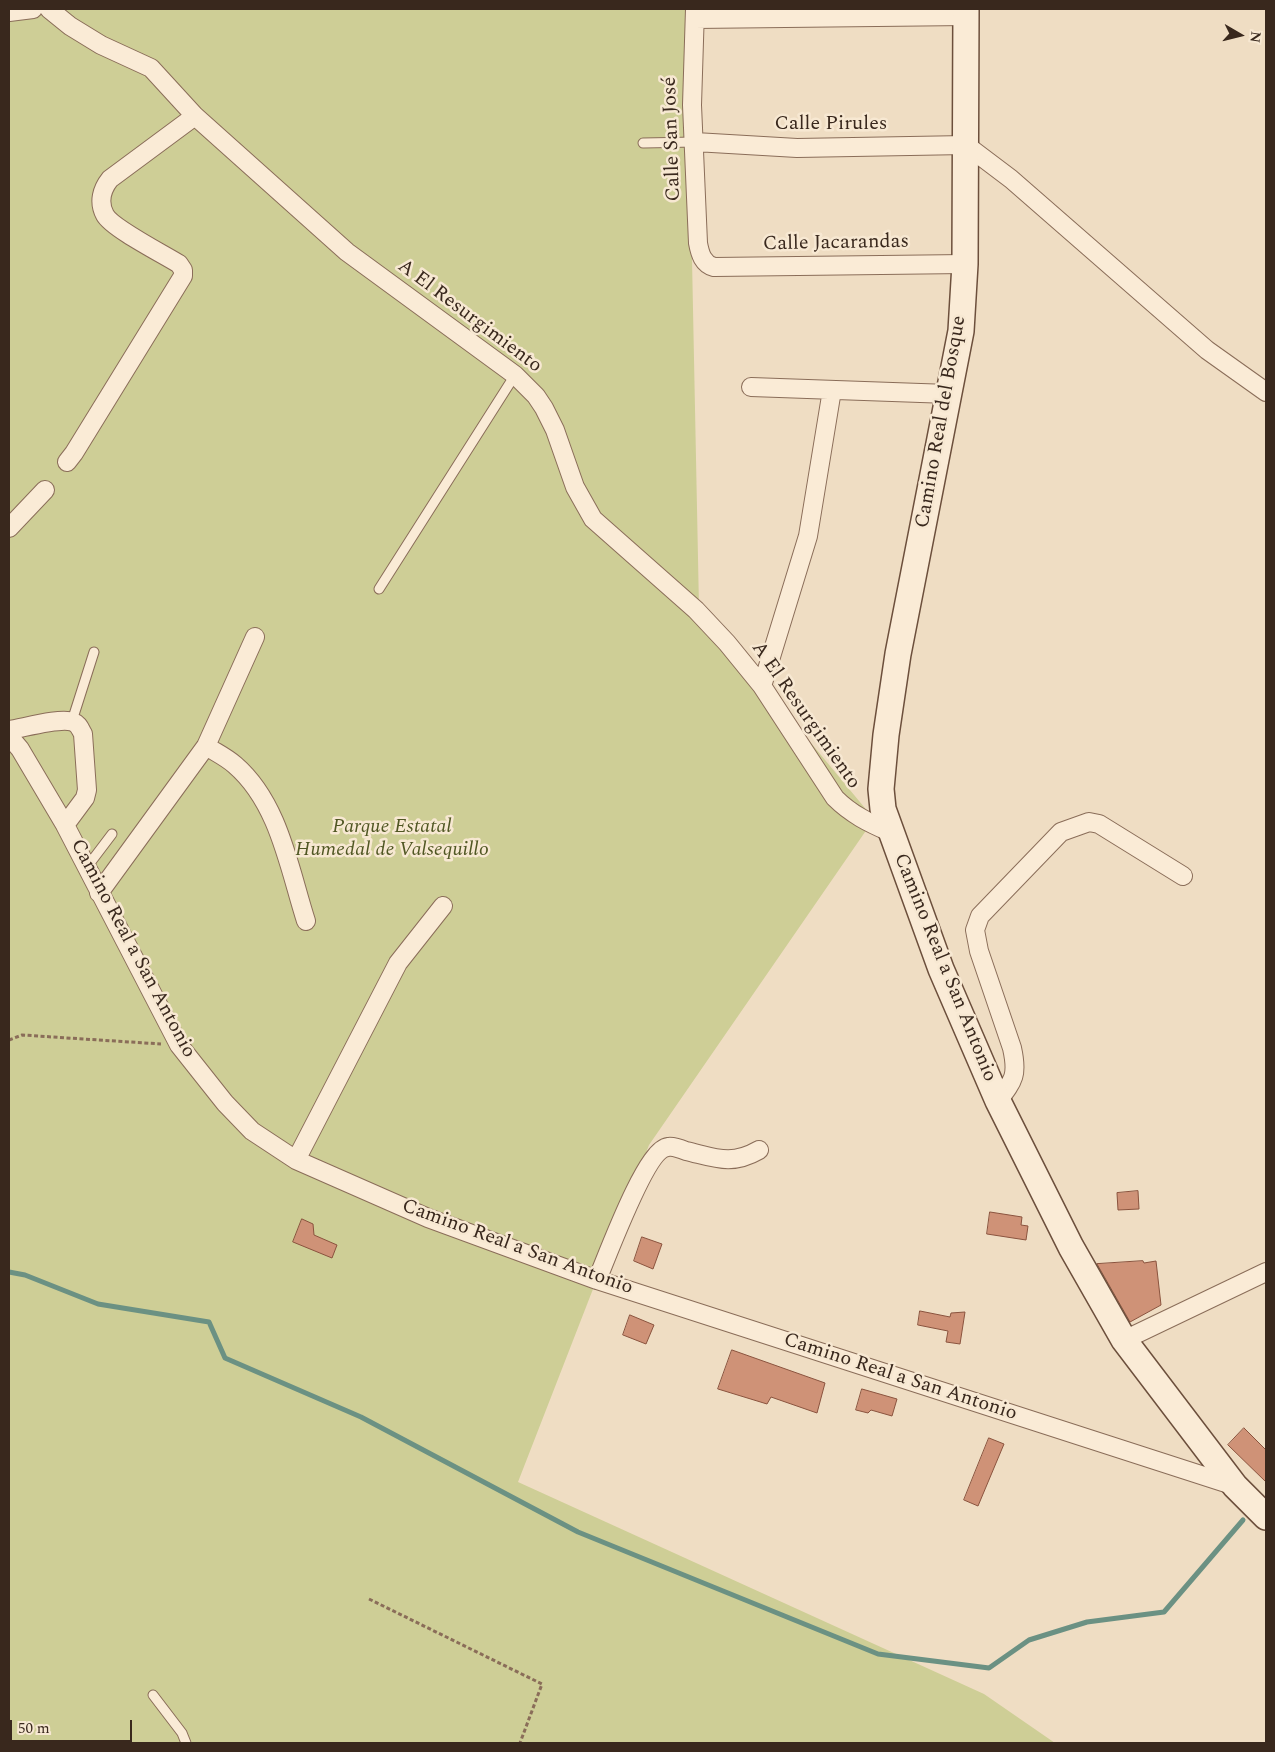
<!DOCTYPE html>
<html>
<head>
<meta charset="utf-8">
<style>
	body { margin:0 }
	#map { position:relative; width:1275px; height:1752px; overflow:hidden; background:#efddc3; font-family:Spectral,serif }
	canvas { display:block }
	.frame { position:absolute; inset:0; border:10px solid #39281d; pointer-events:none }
	.north { position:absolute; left:1215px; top:10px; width:50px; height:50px; -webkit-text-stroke:4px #f7e8d2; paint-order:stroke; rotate:98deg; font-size:14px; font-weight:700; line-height:20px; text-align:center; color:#39281d }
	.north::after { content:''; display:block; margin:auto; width:18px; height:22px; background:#39281d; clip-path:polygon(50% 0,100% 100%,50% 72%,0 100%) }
	.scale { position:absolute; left:10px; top:1720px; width:122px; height:22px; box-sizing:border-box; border:2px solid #39281d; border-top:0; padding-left:6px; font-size:15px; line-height:18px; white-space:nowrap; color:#39281d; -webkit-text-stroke:4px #f7e8d2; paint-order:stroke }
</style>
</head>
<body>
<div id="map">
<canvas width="1275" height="1752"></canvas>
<div class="frame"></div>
<div class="north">N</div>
<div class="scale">50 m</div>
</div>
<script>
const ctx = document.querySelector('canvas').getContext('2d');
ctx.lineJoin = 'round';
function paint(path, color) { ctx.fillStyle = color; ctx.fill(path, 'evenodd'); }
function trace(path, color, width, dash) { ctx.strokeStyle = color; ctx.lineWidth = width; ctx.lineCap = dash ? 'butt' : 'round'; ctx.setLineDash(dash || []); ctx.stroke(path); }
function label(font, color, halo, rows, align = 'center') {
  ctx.font = font + ' Spectral,serif'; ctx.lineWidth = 5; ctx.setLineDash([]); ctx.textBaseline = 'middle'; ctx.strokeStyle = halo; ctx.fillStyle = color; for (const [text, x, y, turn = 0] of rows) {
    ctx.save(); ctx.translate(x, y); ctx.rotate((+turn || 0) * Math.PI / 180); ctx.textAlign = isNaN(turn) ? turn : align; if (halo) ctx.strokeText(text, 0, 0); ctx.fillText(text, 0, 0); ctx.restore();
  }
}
paint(new Path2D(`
	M9,9H687L699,608L874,819L649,1145L518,1482L984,1694L1055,1743H9Z`), '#cece96');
trace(new Path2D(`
	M9,1272L25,1275L98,1304L209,1322L225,1358L361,1417L578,1532L878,1654L989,1668L1029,1640L1087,1622L1164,1612L1243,1520`), '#6b9183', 5);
const building = new Path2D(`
	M1138,1191L1139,1209L1118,1210L1117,1193Z
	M990,1212L1022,1217L1021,1225L1028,1226L1026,1240L987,1234Z
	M302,1219L313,1224L314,1235L337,1245L332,1258L293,1242Z
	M642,1237L662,1244L653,1269L634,1261Z
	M1143,1261L1144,1263L1156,1261L1161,1305L1130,1322L1097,1264Z
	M920,1311L950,1317L951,1313L965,1312L960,1344L946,1342L948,1331L918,1325Z
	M630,1315L654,1325L646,1344L623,1335Z
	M732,1350L825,1383L817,1413L771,1397L767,1404L718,1389Z
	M862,1389L897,1399L892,1416L871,1410L868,1413L856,1410Z
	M1244,1428L1266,1450V1482L1228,1445Z
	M989,1438L1004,1444L978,1506L964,1500Z`);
paint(building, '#cf9277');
trace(building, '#8a533e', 1);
const lane = new Path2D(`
	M643,143L695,142
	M379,589L515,375
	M72,721L94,652
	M87,867L112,834
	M153,1695L182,1733L186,1743`);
const street = new Path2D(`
	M49,9L70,26L101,45L151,68L195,116L347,252L515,375L536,396L544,408L555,430L575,487L593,519L696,610L727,643L762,686L835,798C851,814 869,823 890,832
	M695,9L692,105L698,243C700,254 703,264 714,267L965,264
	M9,12L33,9
	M695,19L967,16
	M695,142L797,148L966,145L1011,179L1207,350L1266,392
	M751,387L949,394
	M67,462L74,453L183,276V270L179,264C163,254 112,228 105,215C98,202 102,189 110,179L195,116
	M9,528L45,490
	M762,686L808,536L832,390
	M9,730C23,728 61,717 73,722C79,724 80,729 83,734L87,790L85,798L65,825
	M9,736L20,749L65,825L179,1045L225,1103L252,1131L296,1160L428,1218L597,1280L1235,1486
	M206,746C215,752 226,757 235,765C279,803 289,868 306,921
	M99,893L206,746L255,637
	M998,1101C1014,1080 1018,1075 1012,1048L979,951L975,930L980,916L1061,832L1089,822L1099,824L1183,876
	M296,1160L398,963L443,906
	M597,1280C607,1257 646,1149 668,1147C673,1146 681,1149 686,1151C716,1158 731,1166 759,1150
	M1124,1340L1266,1272`);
const secondary = new Path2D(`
	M966,9L965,264L961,331L898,654L886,735L881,789L883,809L941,969L998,1101L1071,1247L1124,1340L1235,1486L1266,1517`);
trace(lane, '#8a6d59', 11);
trace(street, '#8a6d59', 20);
trace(secondary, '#6c4f3c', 28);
trace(new Path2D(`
	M9,1040L22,1035L161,1044
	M369,1599L542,1684L520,1743`), '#8a6d59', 3, [4, 2.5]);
trace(lane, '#faebd6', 9);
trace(street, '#faebd6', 18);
trace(secondary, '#faebd6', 25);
label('20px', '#39281d', '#f7e8d2', [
	["Calle Pirules",831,125],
	["Calle San José",673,139,-92],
	["Calle Jacarandas",836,244,-1],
	["A El Resurgimiento",469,317,37],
	["Camino Real del Bosque",942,422,-80],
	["A El Resurgimiento",805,716,55],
	["Camino Real a San Antonio",132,949,62],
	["Camino Real a San Antonio",944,968,68],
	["Camino Real a San Antonio",517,1248,20],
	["Camino Real a San Antonio",900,1378,18]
]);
label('italic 20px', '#505723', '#f7e8d2', [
	["Parque Estatal",392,828],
	["Humedal de Valsequillo",392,851]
]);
</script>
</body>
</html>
